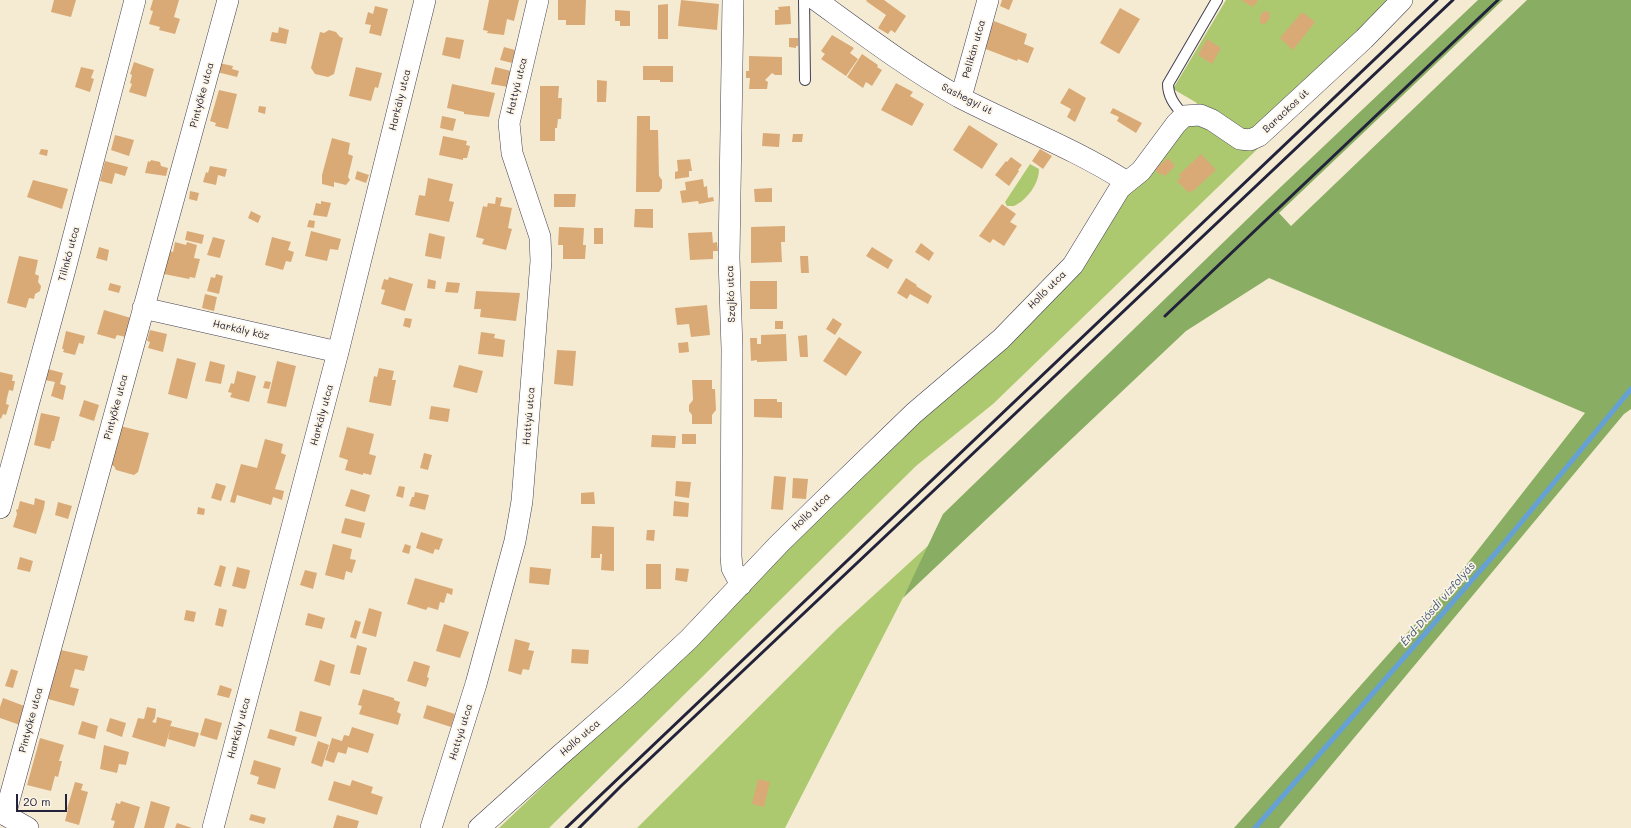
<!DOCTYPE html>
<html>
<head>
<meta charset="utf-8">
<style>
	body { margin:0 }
	#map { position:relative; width:1631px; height:828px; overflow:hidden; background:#f5ebd3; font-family:Mali,sans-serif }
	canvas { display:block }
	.scale { position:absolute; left:16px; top:794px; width:51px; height:18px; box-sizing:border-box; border:2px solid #22223b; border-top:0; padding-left:5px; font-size:12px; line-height:14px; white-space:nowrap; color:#22223b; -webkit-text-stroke:3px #fcf5e5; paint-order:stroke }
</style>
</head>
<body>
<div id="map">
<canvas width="1631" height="828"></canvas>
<div class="scale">20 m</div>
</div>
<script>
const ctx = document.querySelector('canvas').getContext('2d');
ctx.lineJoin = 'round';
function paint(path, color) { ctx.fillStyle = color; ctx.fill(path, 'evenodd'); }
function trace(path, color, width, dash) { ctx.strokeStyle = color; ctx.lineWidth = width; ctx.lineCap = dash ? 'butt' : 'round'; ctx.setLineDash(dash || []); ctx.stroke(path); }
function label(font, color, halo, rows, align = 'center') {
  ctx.font = font + ' Mali,sans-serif'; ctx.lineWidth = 3.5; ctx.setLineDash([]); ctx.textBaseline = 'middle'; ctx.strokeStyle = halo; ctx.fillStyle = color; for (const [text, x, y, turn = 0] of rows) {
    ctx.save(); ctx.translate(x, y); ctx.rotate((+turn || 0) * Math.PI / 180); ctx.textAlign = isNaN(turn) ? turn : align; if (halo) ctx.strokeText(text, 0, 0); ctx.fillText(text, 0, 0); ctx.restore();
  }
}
paint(new Path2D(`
	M1226,0H1412L993,404L916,466L549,828H499L667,668L723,612L1075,272L1127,197L1134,182L1155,158L1197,103L1173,89Z
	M1030,164L1039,169C1039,184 1027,200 1014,206H1007L1005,202Z
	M931,543L785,828H637L838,628Z`), '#acc970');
paint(new Path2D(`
	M1478,0H1503L1279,213L1291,226L1527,0H1631V409L1624,414L1279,828H1234L1456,578L1585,413L1269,278L1186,331L903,598L943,514L1267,200Z`), '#89ad62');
trace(new Path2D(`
	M1255,828L1500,548L1631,389`), '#66a1d6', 5);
paint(new Path2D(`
	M54,0H76L71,17L51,12Z
	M153,0H179L174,17L180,19L175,34L159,30L160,27L149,24L153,11L150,10Z
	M489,0H519L514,21L507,19L504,35L487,33L488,31L483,30Z
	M558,0H586L585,25H566V20H558Z
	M681,0L719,4L717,30L678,26Z
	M867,0H884L906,16L895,33L891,30L888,34L878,28L886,15L866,1Z
	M1002,0H1013L1009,10L1000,6Z
	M1241,0H1258L1253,7Z
	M668,4V39H658V5Z
	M375,6L388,9L381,36L369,33L371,25L365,24L368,12L373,14Z
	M790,6L791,24L775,25V10H779L778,7Z
	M1120,8L1140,19L1119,54L1100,43Z
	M615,10L630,11V26H620V21H615Z
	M1265,11L1269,12L1270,16L1268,21L1264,24L1260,23V19L1261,14Z
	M1302,12L1315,22L1293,50L1280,38Z
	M994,21L1027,34L1024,44L1034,48L1028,63L1018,59L1017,61L983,48Z
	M279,27L289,30L286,44L270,41L272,32L278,33Z
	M329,30L336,32L340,37L343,38L334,74L328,77L315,74L311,68L320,32L324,33Z
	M832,35L854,48L850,53L858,59L846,76L821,59L825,54L821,51Z
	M446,37L464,40L460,59L442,55Z
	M789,38H798V46H796V48L789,47Z
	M1207,39L1221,48L1212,64L1198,55Z
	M504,47L515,50L512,63L500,60Z
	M862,54L878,65L877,67L882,70L872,86L866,82L863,88L847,77Z
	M749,56L782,57V75H775L772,73L765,80L768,82L767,89H749L750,78H746V71H749Z
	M134,62L154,69L146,97L129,92L132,84L130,83L132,75L130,74Z
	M219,63L233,66L232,69L239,71L237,77L217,72Z
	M643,66H673V82H660V80H643Z
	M81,67L94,70L91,78L94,79L90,92L75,87Z
	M356,67L382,73L378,88L375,87L371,101L349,96Z
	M495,67L511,71L508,87L491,84Z
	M597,80L607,81L606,102H597Z
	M896,83L913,92L910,96L924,104L912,126L881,110Z
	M452,84L495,93L489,117L464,114V112L447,108Z
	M540,86H559L558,98H562L561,119H558L557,128H555V141H540Z
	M1069,88L1086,98L1075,122L1067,117L1071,109L1060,103Z
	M219,90L237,94L228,129L215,126L216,123L210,121Z
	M259,106L266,107L265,114L258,112Z
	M1113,108L1142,123L1136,133L1117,121L1119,117L1110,113Z
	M442,116L456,119L453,131L440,128Z
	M637,116H650V130H658L659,176L662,180V188L659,192H636Z
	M969,125L998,144L982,169L953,150Z
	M763,133L780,134L779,147L762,146Z
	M793,134H803L802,142H792Z
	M115,135L134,140L129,156L111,150Z
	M443,136L467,141L466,145L470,146L467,158H463V160L439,155Z
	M332,138L350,143L348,154L353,156L348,177L350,180L346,185L334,182V187L322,184V175Z
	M41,149L48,150L47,156L39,154Z
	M1040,149L1052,156L1043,169L1032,161Z
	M1201,154L1216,170L1193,191L1192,190L1189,193L1177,181L1181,177L1179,175Z
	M1011,157L1022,165L1018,170L1019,171L1009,186L995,175L1006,161L1007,162Z
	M1168,158L1175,166L1165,176L1162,173L1160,175L1155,169Z
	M690,159L692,171H689V177L675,179V172L678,171L677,160Z
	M151,160L160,162L161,166L168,168L166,176L145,173L148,161L150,162Z
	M105,161L128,167L125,176L115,173L112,184L100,181Z
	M210,166L227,169L225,177L218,175L216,185L203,182L206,172L208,173Z
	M357,171L369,175L366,183L355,179Z
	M428,178L453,184L449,201L454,202L449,222L415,215L419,195L425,196Z
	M703,179L704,187L707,186L708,198L713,197L714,201L699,204L698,201L682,203L680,191L686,190L685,182Z
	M33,180L68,189L62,209L27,197Z
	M772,188V202H755L754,189Z
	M190,191L199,193L197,201L189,199Z
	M554,194H576L575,207H554Z
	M496,197L502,198L500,206L512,208L508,228L512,229L506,250L482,244L484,239L476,237L483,206L487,207L488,203L495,204Z
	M321,201L331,203L327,217L313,215L316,203L321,204Z
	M1002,204L1016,214L1010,222L1017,226L1004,246L993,239L990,243L979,236Z
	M635,209H653V228L634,227Z
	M251,211L261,216L258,223L248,218Z
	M309,220L315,221L314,228L307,227Z
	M785,226V242H781L782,262L751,263V227Z
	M559,227L584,228L583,245H586L585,259H563V245H558Z
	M594,228H603V244H594Z
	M187,231L204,235L202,244L185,240Z
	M311,231L341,239L338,250L330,249L327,261L305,256Z
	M712,232L713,243L717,242L718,251H713V259L690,260L688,233Z
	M429,233L445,237L441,259L425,256Z
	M213,237L225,240L220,258L207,255Z
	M272,237L291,242L288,250L294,252L291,262L286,261L283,270L265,265Z
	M175,242L186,245L187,242L197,245L194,258L200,259L195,278L190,277L189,279L164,274L169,251L173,252Z
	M921,243L934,253L929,261L915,252Z
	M99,247L109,250L107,261L96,258Z
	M872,247L893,260L888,269L866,256Z
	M19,256L38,260L35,274L39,276L38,282L41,286L40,291L35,294L34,299L29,298L26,308L7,303Z
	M800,256H808L809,273H801Z
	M216,274L223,276L219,294L207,291L211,277L215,278Z
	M389,277L413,284L405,311L381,304L385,290L381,289L384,279L388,280Z
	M906,278L917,285L916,286L932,296L928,304L910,294L907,299L897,293Z
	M428,279L436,281L435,289L427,288Z
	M750,281H777V309H750Z
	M447,282L460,283L458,293L445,292Z
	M110,283L121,286L119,293L108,290Z
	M476,291L520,293L516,321L480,317L481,309H474Z
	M205,294L217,297L214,311L202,308Z
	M707,305L710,335L691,337L689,324L677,325L675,308Z
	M104,310L131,318L126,337L117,335L115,339L97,334Z
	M405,318L412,319L410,328L403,326Z
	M833,318L842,324L835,335L826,329Z
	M775,321H783V329H775Z
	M150,330L167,334L163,352L148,348L150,342L147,341Z
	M66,331L85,336L83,344L79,343L75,355L63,352L64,349H62Z
	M481,332L495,334L494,338L505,340L503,357L478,354Z
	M786,334L787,361L757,362V360L751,361L750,338H757V344H761V335Z
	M807,335L808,357H800L798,336Z
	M839,337L862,352L846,376L823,361Z
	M688,342L689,352L679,353L678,343Z
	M557,350L576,351L573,386L554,384Z
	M177,358L196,363L187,399L168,394Z
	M210,361L225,365L221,384L205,381Z
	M277,361L296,366L286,407L267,403Z
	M459,365L483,371L477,393L453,387Z
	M379,368L394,371L392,380H396L391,406L369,402L374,376L377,377Z
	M48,369L63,373L60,384L66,386L63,400L51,396L55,382L45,380Z
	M237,371L256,376L249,402L230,397L232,393L228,392L231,383L234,384Z
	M0,372L13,375L12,381H15L13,391L9,390L7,398L6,404L9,405L6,415L3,414L1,419L0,418Z
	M692,380H712V389H715L716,410L712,415V424H692V415L689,411V405L693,400Z
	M265,381L271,382L269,389L263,388Z
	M754,399H777V402H782V418L754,417Z
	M84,400L99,405L94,421L79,416Z
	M431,406L450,409L448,422L429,419Z
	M41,413L60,417L54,441H52L50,449L34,445Z
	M120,426L149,433L138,472L134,475L116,470L114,466L109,465Z
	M347,427L374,434L369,454L376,456L371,475L363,473V475L345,470L348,460L339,457Z
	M682,434H696V444H682Z
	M652,435L676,436L675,448L651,447Z
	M265,439L283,444L281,453L286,455L275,489L284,491L282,500L273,497L271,505L237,495L235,503L230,502L241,464L257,468Z
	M424,453L432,455L428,470L420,468Z
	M774,476L786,477L783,510L771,509Z
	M793,478L808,479L806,499L792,498Z
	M676,481L691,482L689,498L675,496Z
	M216,483L226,486L221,501L211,498Z
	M399,486L405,487L403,498L396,496Z
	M351,489L370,495L365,512L345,506Z
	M415,492L429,495L425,510L409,506L412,497H414Z
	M594,492L595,504H581V493Z
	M35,498L45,501L44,508L36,534L13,527L17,514L16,510L18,509L20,501L34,505Z
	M674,501L689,503L688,517L673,516Z
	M58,502L72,506L68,519L55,515Z
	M198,507L205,509L204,515L197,514Z
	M345,518L365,523L361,538L341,533Z
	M592,526L614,527V571L601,570L602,554H600V558H591Z
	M647,530H655L654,541L646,540Z
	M421,532L443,539L439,550L435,549L433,554L416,548Z
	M333,544L352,549L350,559L356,560L352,573L346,571L344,580L325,575Z
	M405,544L411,546L409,554L402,552Z
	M20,557L33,561L30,572L17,569Z
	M646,564H661V589H646Z
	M220,565L226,567L221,587L214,585Z
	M237,567L249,570L250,571L246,588L244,589L232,586Z
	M530,567L551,569L549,585L529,583Z
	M676,568L689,569L687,582L675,580Z
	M305,570L317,573L313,589L300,585Z
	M415,578L453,589L452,595L447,593L444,603L440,602L438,610L428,607L426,610L407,604Z
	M219,608L227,610L223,627L215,625Z
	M369,608L382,612L376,637L362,633Z
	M186,610L196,612L194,622L184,620Z
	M308,613L325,618L322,629L305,625Z
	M355,620L361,622L356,639L350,637Z
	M444,624L469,632L460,658L436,651Z
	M515,639L530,643L528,650L534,651L529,670L523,669L521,675L508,671Z
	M357,645L367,648L360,675L350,673Z
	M572,649L589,650L588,664L571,663Z
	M61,650L88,656L84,671L75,669L70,687L79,689L74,706L48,699Z
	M320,660L335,665L330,686L314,681Z
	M414,661L430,666L427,677L429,678L426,687L407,681Z
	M11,669L18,671L13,688L5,686Z
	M220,685L232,689L229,698L217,695Z
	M363,689L394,698V700L400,702L397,712L401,714L398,725L359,714L362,706L358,705Z
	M3,698L27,707L20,725L0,718V707Z
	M427,705L455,714L451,727L423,718Z
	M147,707L156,709L155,718L152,722L156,723L157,717L172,721L170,727L171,726L199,733L195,747L168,739L170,730L165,747L132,737L138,718L144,719Z
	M300,711L322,717L316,737L295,731Z
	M110,718L126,723L122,737L106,731Z
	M205,718L222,723L217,740L200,735Z
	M82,721L98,726L95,739L78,734Z
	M352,727L374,734L368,753L348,747L346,754L338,752L334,763L325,760L332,738L342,741L344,735L349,736Z
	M270,729L297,737L294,746L267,738Z
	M40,738L64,745L59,761H62L58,777L55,776L51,791L27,785Z
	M318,741L329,745L322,767L311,763Z
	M104,745L129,752L126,765L119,764L117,773L100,769Z
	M254,760L281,768L275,789L257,784L259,777L250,774Z
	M758,779L770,782L764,807L752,804Z
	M352,780L373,787L371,793L383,797L377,815L328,800L334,781L350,786Z
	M75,782L83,784L81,790L88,792L79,825L65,821L68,809H67Z
	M121,801L140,807L134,828H113L115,821L111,820L116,803L120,804Z
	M151,801L170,807L164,828H144Z
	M251,814L266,818L264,824L249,820Z
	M337,815L359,821L357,828H333Z
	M177,823L192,828H175Z`), '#daaa76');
const service = new Path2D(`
	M804,0L805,80
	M1184,116C1176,106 1168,98 1168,84L1217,0`);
const minor = new Path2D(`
	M733,0L729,258L732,349L731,556L732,568L741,585
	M816,0C863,34 909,69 959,97C1015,126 1074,148 1127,182
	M961,97L988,0
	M143,308L338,352
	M0,508L64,273L135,0
	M0,812L28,828
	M5,815L228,0
	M213,828L338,352L425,0
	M431,828L476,684L515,541L522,501L541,261L540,237L512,153L509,123L538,0
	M479,828L558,757L629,695L689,639L779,544L824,500L914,413L1001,339L1073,265L1120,188L1141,171L1176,124L1184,116L1200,115L1212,120L1240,139L1250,140L1259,136L1364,39L1402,0`);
trace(service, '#424052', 12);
trace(minor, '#424052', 22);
trace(service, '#fff', 10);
trace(minor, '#fff', 21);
trace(new Path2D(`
	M1165,316L1498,0
	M566,828L1437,0
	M579,828L621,786L1453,0`), '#22223b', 3);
label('10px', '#22223b', '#fcf5e5', [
	["Pelikán utca",974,49,-74],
	["Hattyú utca",517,86,-76],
	["Pintyőke utca",202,95,-75],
	["Sashegyi út",967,99,27],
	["Harkály utca",400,100,-76],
	["Barackos út",1286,111,-43],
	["Tilinkó utca",69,254,-75],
	["Holló utca",1047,290,-45],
	["Szajkó utca",731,294,-92],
	["Harkály köz",241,330,13],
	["Pintyőke utca",116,407,-75],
	["Harkály utca",322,415,-75],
	["Hattyú utca",529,416,-85],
	["Holló utca",811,512,-44],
	["Pintyőke utca",31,720,-75],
	["Harkály utca",239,728,-75],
	["Hattyú utca",461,732,-73],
	["Holló utca",580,738,-41]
]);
label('italic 11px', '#3d5579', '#fcf5e5', [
	["Érd-Diósdi vízfolyás",1438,604,-49]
]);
</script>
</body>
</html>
